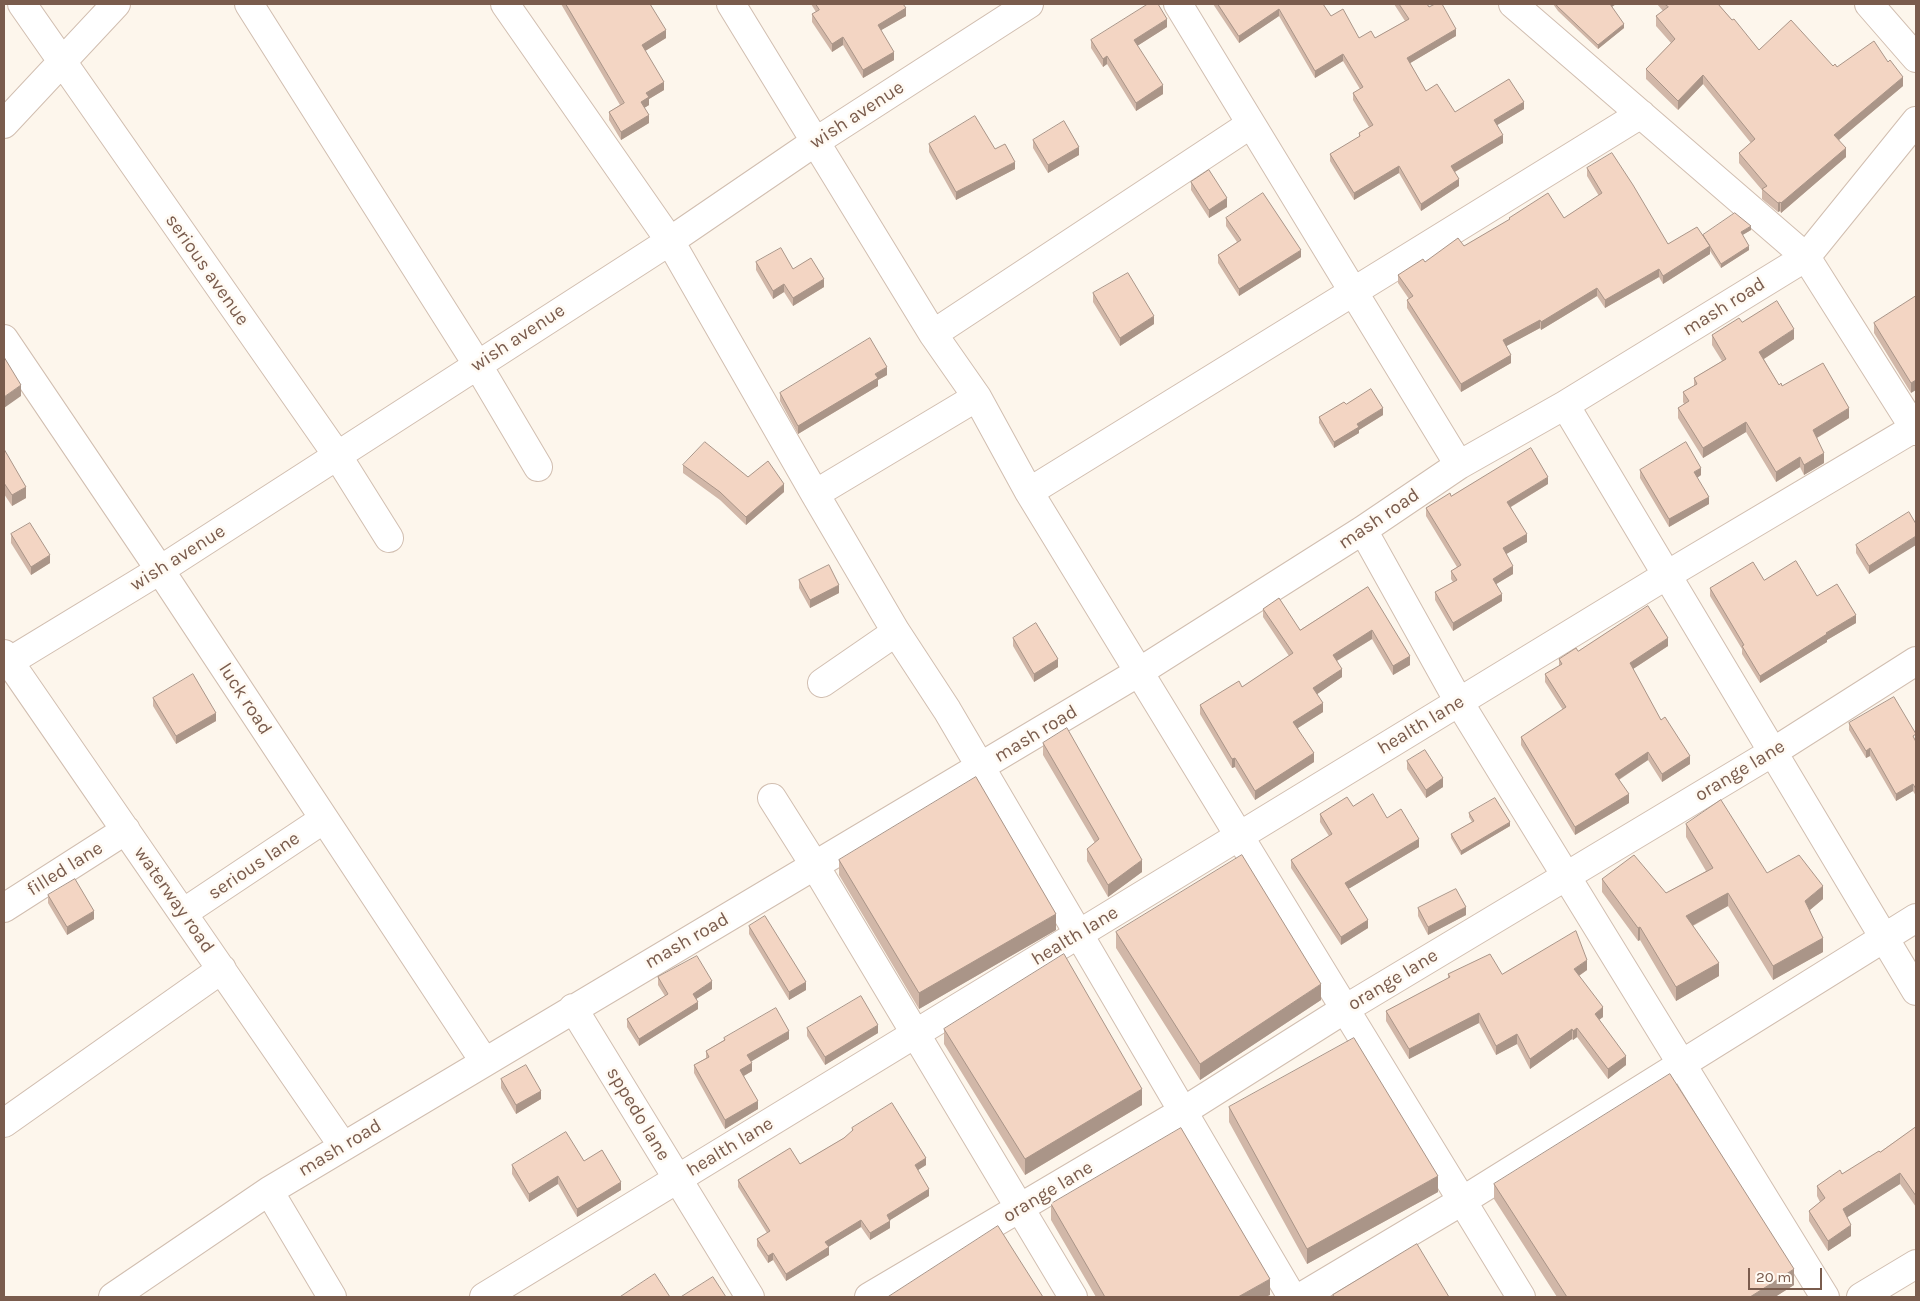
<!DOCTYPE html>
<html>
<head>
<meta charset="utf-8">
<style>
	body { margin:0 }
	#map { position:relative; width:1920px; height:1301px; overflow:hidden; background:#fdf6ec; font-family:Karla,sans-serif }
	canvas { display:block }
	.frame { position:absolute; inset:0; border:5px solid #7a5c4d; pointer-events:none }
	.scale { position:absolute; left:1748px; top:1268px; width:74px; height:22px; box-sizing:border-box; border:2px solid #7a5c4d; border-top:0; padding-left:6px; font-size:15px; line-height:18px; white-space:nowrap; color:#7a5c4d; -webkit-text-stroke:4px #fffaf3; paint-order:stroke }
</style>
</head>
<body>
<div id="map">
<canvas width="1920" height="1301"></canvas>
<div class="frame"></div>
<div class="scale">20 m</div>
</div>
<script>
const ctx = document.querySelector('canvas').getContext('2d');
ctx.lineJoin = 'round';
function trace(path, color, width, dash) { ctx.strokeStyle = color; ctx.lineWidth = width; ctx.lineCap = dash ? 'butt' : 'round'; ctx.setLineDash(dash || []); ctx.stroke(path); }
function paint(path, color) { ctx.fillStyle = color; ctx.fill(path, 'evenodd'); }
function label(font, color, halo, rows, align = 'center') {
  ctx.font = font + ' Karla,sans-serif'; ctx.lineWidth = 5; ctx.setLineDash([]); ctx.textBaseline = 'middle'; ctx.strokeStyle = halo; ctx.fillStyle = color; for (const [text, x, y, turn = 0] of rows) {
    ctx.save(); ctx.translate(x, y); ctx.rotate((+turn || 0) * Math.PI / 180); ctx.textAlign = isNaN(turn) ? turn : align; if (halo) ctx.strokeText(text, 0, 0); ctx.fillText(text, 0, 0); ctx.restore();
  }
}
const street = new Path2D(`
	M22,4L337,455L389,538
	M249,4L477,364L538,467
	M505,4L670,241L815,494L896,632L947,710L1292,1297
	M731,4L933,334L977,397L1029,492L1521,1297
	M1178,4L1459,465
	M1513,4L1806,257L1916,431
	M1869,4L1916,58
	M4,124L116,4
	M933,334L1251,124
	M4,339L160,570L484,1061
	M1565,405L1916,991
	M1029,492L1641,114
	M815,494L977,397
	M1363,530L1459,702L1825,1297
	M4,654L343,1146
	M4,665L160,570L670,241L815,142L1029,4
	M822,683L896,632
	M772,798L815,866L1073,1297
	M4,908L126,830
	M183,913L324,819
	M573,1008L750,1297
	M4,1123L222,969
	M269,1191L332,1297
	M113,1297L269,1191L1139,672L1363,530L1459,465L1565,405L1806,257L1916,121
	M484,1297L1667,575L1916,427
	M869,1297L1182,1112L1345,1009L1773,752L1916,661
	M1301,1297L1462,1201L1916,918
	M1861,1297L1916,1264`);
trace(street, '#d1beb0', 30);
trace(street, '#fff', 28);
paint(new Path2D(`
	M561,4H650L666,38L645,51L664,90L649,99V105L644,108L649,123L621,140L609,120V112L620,105Z
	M811,4H903L906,16L881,30L894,60L863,78L843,45L832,52L812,22V14L816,12Z
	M1213,4H1323L1331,16L1359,38H1375L1405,21L1394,4H1427L1429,7L1456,36L1410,63L1426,91L1455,112L1524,109L1497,125L1503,143L1455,172L1459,186L1421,211L1399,173L1354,200L1330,161V154L1359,137V133L1369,127L1353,100V93L1360,89L1343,61L1315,78L1279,16L1239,43Z
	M1553,4H1616L1612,7L1624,28L1598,49L1558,11Z
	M1657,4H1718L1759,50L1833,66L1903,86L1839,140L1846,157L1781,213L1780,211L1778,212L1762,199V190L1739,163V153L1751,143L1703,84L1678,110L1646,79V69L1671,43L1656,26V16L1663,11Z
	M1167,27L1137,46L1163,94L1136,111L1107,64L1103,67L1091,48V40Z
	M1033,140L1079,155L1048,173L1033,148Z
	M929,144L995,149L1015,169L956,200L929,152Z
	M1587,168L1668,244L1703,235L1751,230L1742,235L1749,250L1721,268L1710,251V254L1663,284L1659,277L1605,308L1597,296L1541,330L1540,328L1506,346L1511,363L1461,392L1407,308V300L1409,299L1398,283V275L1425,262L1464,246L1509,220V218H1564L1599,196L1587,176Z
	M1191,182L1227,207L1209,218L1191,190Z
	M1226,218L1301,257L1239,296L1218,263V255L1237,242L1226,226Z
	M756,262L793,269L824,287L793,306L784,292L773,299L756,270Z
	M1093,293L1154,324L1120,346L1093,302Z
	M1916,296L1911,393L1874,333V323Z
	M1742,322L1794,339L1764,359L1779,385L1849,418L1817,438L1824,463L1804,475L1800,467L1776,482L1746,432L1703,458L1678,418V408L1684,404L1683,402V392L1694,386V378L1722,361L1712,345V335Z
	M887,375L878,380V386L798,434L780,401V393Z
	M1346,404L1383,415L1359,430V433L1334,448L1319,423V417Z
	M4,449L26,498L12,506L4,494Z
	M683,465L748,477L784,492L746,525L720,500L683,473Z
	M1640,470L1701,475L1697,478L1709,504L1669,527L1640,478Z
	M1548,484L1511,507L1527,542L1506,554L1513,574L1496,584L1502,601L1453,631L1435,600V592L1453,582L1451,579V571L1457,567L1426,516V508L1451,496Z
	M1916,524L1869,574L1856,553V545Z
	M11,534L50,563L31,575L11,543Z
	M799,580L839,593L810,608L799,588Z
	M1764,580L1817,596L1856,623L1827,640V642L1760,683L1742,654V649L1710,596V588Z
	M1368,587L1410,665L1393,675L1372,639L1337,661L1342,677L1317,694L1323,712L1298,728L1314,762L1255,800L1235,767L1232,768L1200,714V705L1242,687L1289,656L1263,617V609L1300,630Z
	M1013,638L1058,667L1034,682L1013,646Z
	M1668,646L1633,669L1661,720L1690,764L1662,782L1648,760L1619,780L1629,803L1575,835L1521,745V737L1563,710L1545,682V674L1559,666V659L1578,651Z
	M153,698L216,721L176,744L153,706Z
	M1849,723L1916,741V796L1913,791L1896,801L1870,756L1866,758L1849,730Z
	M1043,743L1142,872L1108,897L1087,861V849L1095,843L1043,755Z
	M1407,761L1443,787L1426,798L1407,769Z
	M1353,806L1419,847L1348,889L1368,928L1341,945L1291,868V860L1329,836L1320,822V814Z
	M1469,813L1510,826L1461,855L1451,838V834L1472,822L1469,817Z
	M1686,824L1767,873L1823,899L1810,910L1823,952L1773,980L1728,906L1693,926L1719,976L1676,1001L1640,940L1638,941L1602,892V879L1666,893L1706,871L1686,837Z
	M839,860L1056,930L919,1009L839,875Z
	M48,895L94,919L67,935L48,903Z
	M1418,908L1466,915L1428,935L1418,916Z
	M749,926L806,990L789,1000L749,934Z
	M1116,932L1321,1000L1200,1080L1116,948Z
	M1587,970L1579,976L1603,1017L1599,1019L1626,1065L1608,1079L1577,1037L1573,1040L1572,1039L1530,1069L1517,1044L1496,1055L1479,1023L1409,1059L1386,1021V1011L1448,979V974H1502Z
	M658,977L712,989L696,999L698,1009L639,1046L627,1027V1019L665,996L658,985Z
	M807,1028L878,1033L825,1065L807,1036Z
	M944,1029L1142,1105L1025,1175L944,1044Z
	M724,1038L789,1039L751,1061L752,1071L744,1076L758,1109L725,1129L694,1073V1065L706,1058V1051L724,1040Z
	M501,1079L541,1099L516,1114L501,1088Z
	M1229,1107L1438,1192L1307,1264L1229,1122Z
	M1916,1127V1207L1900,1184L1847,1217L1851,1236L1828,1251L1809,1221V1211L1820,1202L1817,1196V1186L1842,1174L1880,1152Z
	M852,1128L926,1165L918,1170L929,1196L890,1220V1228L870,1240L861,1227L828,1247L829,1255L786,1281L773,1260L768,1263L757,1246V1239L767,1233L738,1187V1180L800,1164L844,1138L852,1132Z
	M584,1161L621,1190L577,1217L558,1184L529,1202L512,1174V1165Z
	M1494,1184L1794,1285L1775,1297H1557L1494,1199Z
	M1051,1204L1270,1295L1265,1297H1096L1051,1220Z`), '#d1b7a8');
paint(new Path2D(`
	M1610,4H1616L1610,8Z
	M906,8V16L878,32V25Z
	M1279,9V16L1239,43V36Z
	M1167,19V27L1134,48V40Z
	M1624,24V28L1598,49V45Z
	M1456,29V36L1407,65V58Z
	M666,30V38L642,53V45Z
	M843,37V45L832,52V44Z
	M894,52V60L863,78V70Z
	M1343,54V61L1315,78V71Z
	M1107,56V64L1103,67V59Z
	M1703,75V84L1678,110V101Z
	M1903,77V86L1834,144V135Z
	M664,82V90L649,99V105L641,110V102L646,93Z
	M1163,85V94L1136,111V103Z
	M1524,102V109L1494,127V120Z
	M649,115V123L621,140V132Z
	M1503,135V143L1451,174V166Z
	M1079,147V155L1048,173V165Z
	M1846,148V157L1781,213V203Z
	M1015,162V169L956,200V192Z
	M1399,166V173L1354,200V193Z
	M1459,179V186L1421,211V204Z
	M1227,198V207L1209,218V210Z
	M1780,202V211L1778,212V203Z
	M1751,226V230L1741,236V232Z
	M1710,246V254L1663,284V276Z
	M1749,246V250L1721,268V264Z
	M1301,250V257L1239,296V289Z
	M1659,269V277L1605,308V300Z
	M824,279V287L793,306V298Z
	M784,284V292L773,299V291Z
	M1597,288V296L1541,330V322Z
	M1154,316V324L1120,346V338Z
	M1540,320V328L1503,348V340Z
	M1794,329V339L1759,362V352Z
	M1511,355V363L1461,392V384Z
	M887,367V375L878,380V386L798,434V426L875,374Z
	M1916,380V390L1911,393V383Z
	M21,385V396L4,408V397Z
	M1383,408V415L1359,430V433L1334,448V442L1357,424Z
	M1849,408V418L1813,440V430Z
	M1746,422V432L1703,458V448Z
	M1824,453V463L1804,475V465Z
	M1800,457V467L1776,482V472Z
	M1701,468V475L1694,480V472Z
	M1548,477V484L1507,509V502Z
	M784,484V492L746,525V517Z
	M26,487V498L12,506V495Z
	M1709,497V504L1669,527V519Z
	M1527,534V542L1503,556V548Z
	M1916,536V545L1869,574V566Z
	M50,555V563L31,575V567Z
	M1513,566V574L1493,586V579Z
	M839,585V593L810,608V600Z
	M1502,594V601L1453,631V623Z
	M1856,615V623L1827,640V642L1760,683V676L1826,633Z
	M1372,630V639L1333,663V655Z
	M1668,638V646L1630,671V663Z
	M1410,656V665L1393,675V666Z
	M1058,659V667L1034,682V674Z
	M1342,669V677L1313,697V688Z
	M1323,703V712L1293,731V722Z
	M216,713V721L176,744V736Z
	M1870,748V756L1866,758V751Z
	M1648,752V760L1615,782V774Z
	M1314,753V762L1255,800V791Z
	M1690,756V764L1662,782V774Z
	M1235,758V767L1232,768V759Z
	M1443,778V787L1426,798V790Z
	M1913,784V791L1896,801V794Z
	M1629,794V803L1575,835V827Z
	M1510,822V826L1461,855V851Z
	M1419,839V847L1345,891V883Z
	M1142,860V872L1108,897V885Z
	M1823,886V899L1805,914V901Z
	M1728,893V906L1686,929V916Z
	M1466,907V915L1428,935V927Z
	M94,911V919L67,935V927Z
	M1056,914V930L919,1009V993Z
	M1368,920V928L1341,945V937Z
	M1640,927V940L1638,941V928Z
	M1823,938V952L1773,980V966Z
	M1587,960V970L1574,979V969Z
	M1719,963V976L1676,1001V987Z
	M712,981V989L693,1001V994Z
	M806,982V990L789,1000V992Z
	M1321,984V1000L1200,1080V1064Z
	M698,1002V1009L639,1046V1039Z
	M1603,1007V1017L1595,1023V1014Z
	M1479,1013V1023L1409,1059V1049Z
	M878,1025V1033L825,1065V1057Z
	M1577,1028V1037L1573,1040V1031Z
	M1572,1029V1039L1530,1069V1059Z
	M789,1031V1039L747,1064V1055Z
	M1517,1034V1044L1496,1055V1046Z
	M1626,1056V1065L1608,1079V1069Z
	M752,1063V1071L740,1078V1070Z
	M1142,1089V1105L1025,1175V1159Z
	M541,1091V1099L516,1114V1105Z
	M758,1101V1109L725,1129V1120Z
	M926,1158V1165L915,1172V1165Z
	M1900,1173V1184L1843,1220V1209Z
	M558,1176V1184L529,1202V1194Z
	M1438,1176V1192L1307,1264V1249Z
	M621,1182V1190L577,1217V1209Z
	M929,1189V1196L887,1222V1215Z
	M861,1220V1227L825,1249V1242Z
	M890,1221V1228L870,1240V1233Z
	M1851,1225V1236L1828,1251V1241Z
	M829,1247V1255L786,1281V1274Z
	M773,1253V1260L768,1263V1256Z
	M1794,1269V1285L1775,1297H1750Z
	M1270,1279V1295L1265,1297H1238Z`), '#aa9588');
const building = new Path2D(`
	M566,4H650L666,30L642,45L664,82L646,93L649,97L641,102L649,115L621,132L609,112L624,103Z
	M816,4H903L906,8L878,25L894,52L863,70L843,37L832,44L812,14L819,10Z
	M1148,4H1158L1167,19L1134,40L1163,85L1136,103L1107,56L1103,59L1091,40Z
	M1218,4H1323L1331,16L1343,9L1359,38L1371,31L1375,38L1409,19L1399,4H1427L1429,7L1435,4H1442L1456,29L1407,58L1426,91L1437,84L1455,112L1509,79L1524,102L1494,120L1503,135L1451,166L1459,179L1421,204L1399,166L1354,193L1330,154L1360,136L1359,133L1373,125L1353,93L1363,87L1343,54L1315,71L1279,9L1239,36Z
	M1556,4H1610L1624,24L1598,45L1558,7Z
	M1665,4H1718L1732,20L1734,19L1759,50L1791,20L1833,66L1835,64L1837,67L1874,41L1888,62L1890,60L1903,77L1834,135L1846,148L1781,203L1780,202L1778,203L1762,189L1767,186L1739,153L1755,139L1703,75L1678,101L1646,69L1675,39L1656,16L1668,7Z
	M975,116L995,149L1005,144L1015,162L956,192L929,144Z
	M1064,121L1079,147L1048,165L1033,140Z
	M1612,153L1633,185L1668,244L1697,227L1710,246L1663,276L1659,269L1605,300L1597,288L1541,322L1540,320L1503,340L1511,355L1461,384L1407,300L1413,296L1398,275L1423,259L1425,262L1458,238L1464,246L1510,219L1509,218L1548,193L1564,218L1602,193L1587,168Z
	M1209,170L1227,198L1209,210L1191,182Z
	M1263,193L1301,250L1239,289L1218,255L1241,240L1226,218Z
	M1735,213L1751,226L1741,232L1749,246L1721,264L1703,235Z
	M781,248L793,269L811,258L824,279L793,298L784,284L773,291L756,262Z
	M1128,273L1154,316L1120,338L1093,293Z
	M1916,296V380L1911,383L1874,323Z
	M1777,301L1794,329L1759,352L1779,385L1781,383L1782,386L1823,363L1849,408L1813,430L1824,453L1804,465L1800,457L1776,472L1746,422L1703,448L1678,408L1689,401L1683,392L1697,384L1694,378L1726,359L1712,335L1739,318L1742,322Z
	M870,338L887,367L875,374L878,378L798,426L780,393Z
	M4,357L21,385L4,397Z
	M1371,389L1383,408L1357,424L1359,427L1334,442L1319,417L1344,402L1346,404Z
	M705,442L748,477L768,461L784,484L746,517L720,492L683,465Z
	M1686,442L1701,468L1694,472L1709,497L1669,519L1640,470Z
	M1531,448L1548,477L1507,502L1527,534L1503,548L1513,566L1493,579L1502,594L1453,623L1435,592L1457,580L1451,571L1461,565L1426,508L1450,493L1451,496Z
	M4,449L26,487L12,495L4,483Z
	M1909,512L1916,524V536L1869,566L1856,545Z
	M30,523L50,555L31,567L11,534Z
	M1796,561L1817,596L1837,584L1856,615L1826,633L1827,634L1760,676L1742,646L1744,645L1710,588L1753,562L1764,580Z
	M829,565L839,585L810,600L799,580Z
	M1368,587L1410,656L1393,666L1372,630L1333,655L1342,669L1313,688L1323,703L1293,722L1314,753L1255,791L1235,758L1232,759L1200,705L1239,681L1242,687L1293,653L1263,609L1279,598L1300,630Z
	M1648,606L1668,638L1630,663L1661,720L1665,717L1690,756L1662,774L1648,752L1615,774L1629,794L1575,827L1521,737L1566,707L1545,674L1562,664L1559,659L1576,648L1578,651Z
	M1036,623L1058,659L1034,674L1013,638Z
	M193,674L216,713L176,736L153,698Z
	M1894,697L1916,734L1913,736L1916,742V789L1913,784L1896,794L1870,748L1866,751L1849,723Z
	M1067,728L1142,860L1108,885L1087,849L1099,839L1043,743Z
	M1425,750L1443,778L1426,790L1407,761Z
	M976,777L1056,914L919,993L839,860Z
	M1373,794L1387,818L1401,809L1419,839L1345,883L1368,920L1341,937L1291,860L1332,834L1320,814L1347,797L1353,806Z
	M1495,798L1510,822L1461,851L1451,834L1474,821L1469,813Z
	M1721,800L1767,873L1799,855L1823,886L1805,901L1823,938L1773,966L1728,893L1686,916L1719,963L1676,987L1640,927L1638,928L1602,879L1634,855L1666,893L1713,868L1686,824Z
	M1242,855L1321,984L1200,1064L1116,932Z
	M75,879L94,911L67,927L48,895Z
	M1456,889L1466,907L1428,927L1418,908Z
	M765,916L806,982L789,992L749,926Z
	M1576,931L1587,960L1574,969L1603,1007L1595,1014L1626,1056L1608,1069L1577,1028L1573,1031L1572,1029L1530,1059L1517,1034L1496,1046L1479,1013L1409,1049L1386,1011L1450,977L1448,974L1490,954L1502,974Z
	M1064,954L1142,1089L1025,1159L944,1029Z
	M697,956L712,981L693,994L698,1002L639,1039L627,1019L668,994L658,977Z
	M861,996L878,1025L825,1057L807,1028Z
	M776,1008L789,1031L747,1055L752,1063L740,1070L758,1101L725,1120L694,1065L709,1057L706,1051L725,1040L724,1038Z
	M1354,1038L1438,1176L1307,1249L1229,1107Z
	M526,1065L541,1091L516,1105L501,1079Z
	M1670,1074L1794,1269L1750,1297H1567L1494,1184Z
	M892,1103L926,1158L915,1165L929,1189L887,1215L890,1221L870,1233L861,1220L825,1242L829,1247L786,1274L773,1253L768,1256L757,1239L770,1231L738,1180L790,1148L800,1164L844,1138L853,1130L852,1128Z
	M1916,1127V1196L1900,1173L1843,1209L1851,1225L1828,1241L1809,1211L1825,1198L1817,1186L1840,1170L1842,1174L1879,1151L1880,1152Z
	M1181,1128L1270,1279L1238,1297H1105L1051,1204Z
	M566,1132L584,1161L602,1150L621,1182L577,1209L558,1176L529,1194L512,1165Z
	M998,1226L1043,1297H888Z
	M1417,1244L1449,1297H1334L1333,1295Z
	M655,1274L670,1297H620Z
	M713,1277L726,1297H681Z`);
paint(building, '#f3d5c3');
trace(building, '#aa9588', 1);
label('19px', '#7a5c4d', '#fffaf3', [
	["wish avenue",857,115,-33],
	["serious avenue",207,270,55],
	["mash road",1724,307,-32],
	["wish avenue",518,338,-33],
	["mash road",1379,519,-34],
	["wish avenue",178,558,-32],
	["luck road",245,699,57],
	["health lane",1421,725,-31],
	["mash road",1036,734,-31],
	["orange lane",1740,771,-31],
	["serious lane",254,866,-34],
	["filled lane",65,869,-32],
	["waterway road",174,900,55],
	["health lane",1075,936,-31],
	["mash road",687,941,-30],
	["orange lane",1393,980,-31],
	["sppedo lane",638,1114,59],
	["health lane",730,1147,-31],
	["mash road",340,1148,-31],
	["orange lane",1048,1192,-31]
]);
</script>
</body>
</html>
